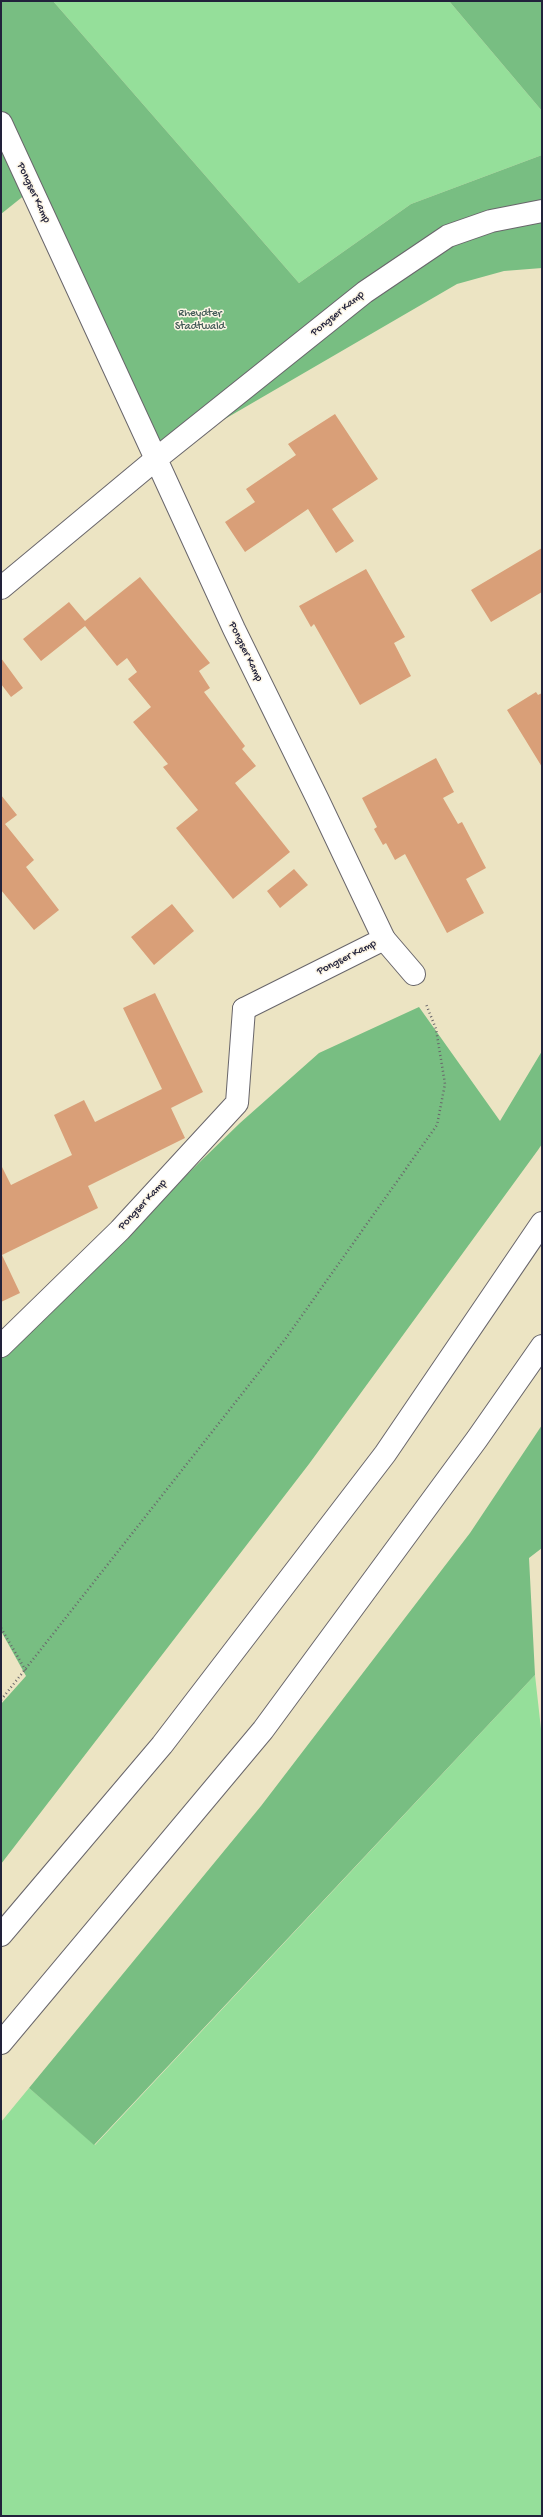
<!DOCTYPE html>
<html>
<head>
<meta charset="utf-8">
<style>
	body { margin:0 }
	#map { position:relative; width:543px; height:2517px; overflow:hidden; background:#ece4c3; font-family:"Gochi Hand",sans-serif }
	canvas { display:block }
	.frame { position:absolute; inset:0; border:2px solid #22223b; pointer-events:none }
</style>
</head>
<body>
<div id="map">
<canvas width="543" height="2517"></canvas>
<div class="frame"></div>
</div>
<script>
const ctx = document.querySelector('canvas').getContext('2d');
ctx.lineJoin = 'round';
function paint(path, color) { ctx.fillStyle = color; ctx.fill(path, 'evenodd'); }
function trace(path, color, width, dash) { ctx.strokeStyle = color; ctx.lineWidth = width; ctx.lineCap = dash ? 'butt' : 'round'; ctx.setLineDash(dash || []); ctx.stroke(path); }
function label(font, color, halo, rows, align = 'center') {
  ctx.font = font + ' "Gochi Hand",sans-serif'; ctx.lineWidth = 3; ctx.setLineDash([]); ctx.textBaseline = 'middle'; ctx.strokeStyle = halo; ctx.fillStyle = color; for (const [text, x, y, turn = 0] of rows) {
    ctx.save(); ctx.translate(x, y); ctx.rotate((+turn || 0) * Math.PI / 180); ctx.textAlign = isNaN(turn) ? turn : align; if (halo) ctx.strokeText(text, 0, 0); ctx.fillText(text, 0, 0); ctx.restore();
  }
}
paint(new Path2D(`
	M53,1H449L542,111V155L411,204L299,283Z
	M535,1675L542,1738V2516H1V2122L29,2088L95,2145Z`), '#95df9a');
paint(new Path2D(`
	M1,1H53L299,283L411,204L542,155V268L504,271L457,284L156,459L31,190L1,214Z
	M449,1H542V111Z
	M419,1007L500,1121L542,1051V1144L538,1150L309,1464L1,1864V1704L26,1676L1,1631V1355L240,1123L319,1053Z
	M542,1425V1548L529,1558L535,1675L94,2145L29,2088L261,1806L470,1533Z`), '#78be82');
paint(new Path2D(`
	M335,414L378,479L332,509L354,541L336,553L308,509L245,552L225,522L255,502L246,489L296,455L288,444Z
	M542,548V592L491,622L471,590Z
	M366,569L405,637L394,643L411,676L360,705L314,624L311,627L299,606Z
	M140,577L210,663L199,671L210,688L204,692L245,746L242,749L256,766L235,783L290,852L233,899L176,828L198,810L163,767L168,764L133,722L151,707L128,679L137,672L127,658L117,666L85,626L41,661L23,639L69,602L85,621Z
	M1,658L23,688L11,697L1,684Z
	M536,692L538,695L542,693V767L507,710Z
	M436,758L454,792L443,798L458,824L462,822L486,868L466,879L484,913L447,933L405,854L395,860L386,843L383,845L374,829L377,827L362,798Z
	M1,795L17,815L5,824L34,860L26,867L59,910L34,930L1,890Z
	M294,869L308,885L280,908L267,891Z
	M172,904L194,931L154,965L131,937Z
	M155,993L203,1092L171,1108L185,1138L88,1186L98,1208L2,1255L20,1293L1,1302V1165L11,1185L72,1155L54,1115L84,1100L95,1122L162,1089L123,1008Z`), '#d99f78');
const lane = new Path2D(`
	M1,123L156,459
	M384,939L414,974
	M1,1346L120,1230L237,1103L244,1009`);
const street = new Path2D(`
	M156,459L234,629L318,800L384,939L244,1009
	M1,588L156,459L365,292L448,236L491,221L542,211`);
const highway = new Path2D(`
	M1,1935L162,1745L385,1454L542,1223
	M1,2043L263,1730L477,1439L542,1346`);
trace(lane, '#69666b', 24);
trace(street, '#69666b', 24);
trace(highway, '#69666b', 24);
trace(new Path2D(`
	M1,1628L26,1671
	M1,1700L286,1338L437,1125L445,1084L436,1029L426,1004`), '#69666b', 2.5, [1, 3]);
trace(lane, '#fff', 22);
trace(street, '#fff', 22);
trace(highway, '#fff', 22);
label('11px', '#22223b', '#fcf5e5', [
	["Pongser Kamp",33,193,65],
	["Pongser Kamp",338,314,-39],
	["Pongser Kamp",245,652,64],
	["Pongser Kamp",347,958,-27],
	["Pongser Kamp",143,1205,-47]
]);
label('11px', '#445b58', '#fcf5e5', [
	["Rheydter",200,314],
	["Stadtwald",200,327]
]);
</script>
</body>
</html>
